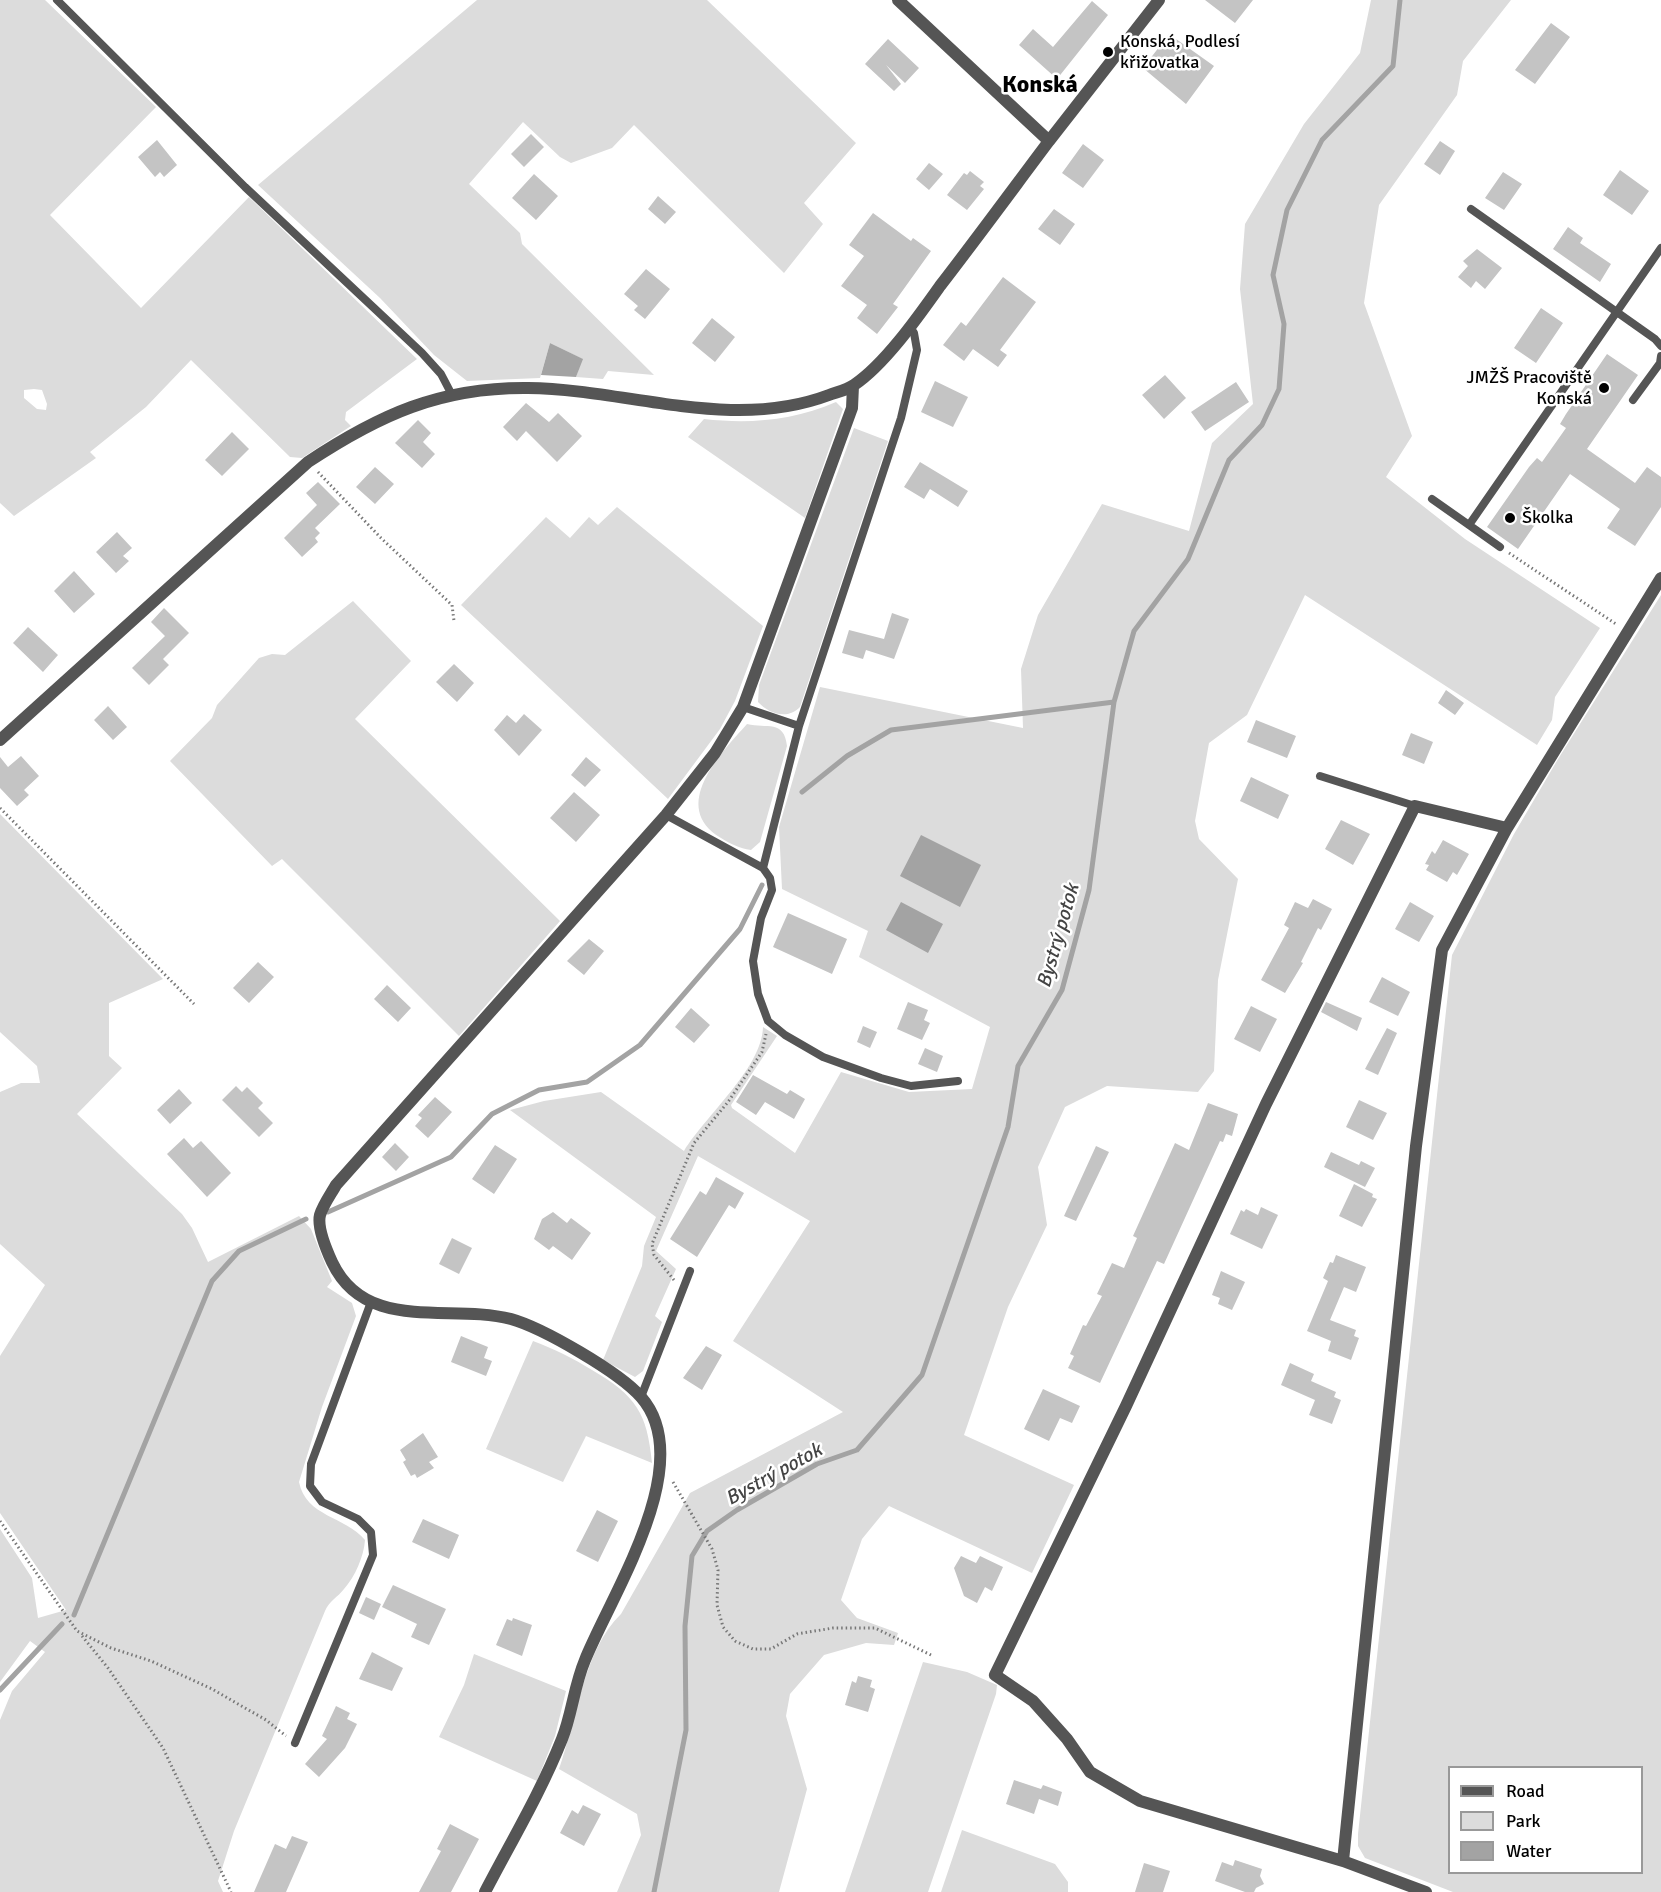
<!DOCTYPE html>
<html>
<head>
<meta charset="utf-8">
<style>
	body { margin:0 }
	#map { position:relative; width:1661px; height:1892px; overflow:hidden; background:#fff; font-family:Signika,sans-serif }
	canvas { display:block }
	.legend { position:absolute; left:1448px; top:1766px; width:195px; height:108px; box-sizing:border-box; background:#fff; border:2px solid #999; margin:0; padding:8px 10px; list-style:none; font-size:18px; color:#000 }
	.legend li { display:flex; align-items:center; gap:12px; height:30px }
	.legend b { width:30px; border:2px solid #999 }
</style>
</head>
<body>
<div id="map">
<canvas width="1661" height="1892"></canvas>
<ul class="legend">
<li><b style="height:8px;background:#555"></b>Road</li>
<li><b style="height:16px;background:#dcdcdc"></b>Park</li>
<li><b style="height:16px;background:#a3a3a3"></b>Water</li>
</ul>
</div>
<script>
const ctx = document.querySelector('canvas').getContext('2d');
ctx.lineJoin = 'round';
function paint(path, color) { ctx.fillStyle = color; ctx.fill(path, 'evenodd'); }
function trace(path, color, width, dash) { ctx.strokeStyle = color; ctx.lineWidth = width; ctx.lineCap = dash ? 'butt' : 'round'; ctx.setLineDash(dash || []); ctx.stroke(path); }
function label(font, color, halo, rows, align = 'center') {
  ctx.font = font + ' Signika,sans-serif'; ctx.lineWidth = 5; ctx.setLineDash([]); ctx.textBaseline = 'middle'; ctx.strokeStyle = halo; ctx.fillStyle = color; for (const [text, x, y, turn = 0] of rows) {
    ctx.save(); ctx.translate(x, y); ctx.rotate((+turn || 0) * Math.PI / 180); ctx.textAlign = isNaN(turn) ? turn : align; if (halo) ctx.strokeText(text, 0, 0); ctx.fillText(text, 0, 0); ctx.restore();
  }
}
paint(new Path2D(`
	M0,0H45L156,107L50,215L141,308L249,197L417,359L346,412L345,420L351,426L302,458L290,457L191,360L146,407L90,452L96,458L14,516L0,503ZM34,389L42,390L47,404L46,410L37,409L24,398V390Z
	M477,0H707L856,143L804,203L823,224L784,273L634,125L612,148L571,163L560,157L523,122L469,184L520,233L522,244L654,375L608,371L603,379L576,377L582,359L550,343L540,378L467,381L434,355L380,298L258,185Z
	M1371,0H1511L1463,61L1457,95L1379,205L1364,303L1412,436L1386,477L1465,539L1600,628L1555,697L1552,720L1537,745L1305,595L1247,715L1209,743L1195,821L1199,839L1238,879L1218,980L1214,1071L1198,1092L1107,1086L1065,1107L1038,1167L1047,1225L1008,1307L964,1435L1074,1485L1032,1573L889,1506L862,1539L841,1600L857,1618L898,1633L894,1645L866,1643L824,1655L790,1694L786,1716L807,1789L779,1892H617L641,1835L637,1814L559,1769C576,1721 584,1649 621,1614L690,1493L843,1412L733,1341L810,1221L698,1156L656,1251L676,1269L655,1316L662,1322L643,1371L635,1377L603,1360L642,1266L644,1246L656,1217L510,1110L544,1101L601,1092L684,1151C706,1115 762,1068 763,1027L777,1036L731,1105L732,1108L795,1153L841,1072L909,1092L972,1089L990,1027L859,957L868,931L782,889L779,827L820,687L1023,728L1021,669L1038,615L1102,504L1189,531L1212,443L1253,404L1240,289L1245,224L1304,124L1360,53Z
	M836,402L843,409L805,518L688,437L704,419C749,424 793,421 836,402Z
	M854,428L888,441L800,707C788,720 769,714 758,702L759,685Z
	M617,507L763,626L735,701L720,729L668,799L461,605L546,517L570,538L589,517L598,525Z
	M1661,595V1892H1453L1365,1858L1358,1846V1834L1452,955L1514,834L1558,759ZM1450,1768H1642V1872H1450Z
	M353,601L411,661L355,719L560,921L459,1036L282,859L272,866L170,761L212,718L217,705L259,658L272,654L285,655Z
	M747,724C767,729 784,719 787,746L760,842L751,850C739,848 731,844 721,838C669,807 720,754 747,724Z
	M0,814L163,979L109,1003V1056L122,1068L77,1114L182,1214L192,1228L208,1262L299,1216L311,1229L332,1281L327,1287L352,1303L356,1316L322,1407L299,1482C306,1517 345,1516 365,1540C364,1556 355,1577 344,1589C338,1597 329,1601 325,1611L234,1831L218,1881L223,1892H0V1720L12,1691L45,1652L30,1641L0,1682V1529L32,1578L38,1618L66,1610L0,1513V1356L45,1285L0,1244V1092L21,1083H40L37,1066L0,1032Z
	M533,1341C554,1349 573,1358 592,1370C636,1396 647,1412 652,1463L586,1436L563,1482L486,1449Z
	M474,1654L566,1691L555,1736L537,1781L439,1737L464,1685Z
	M923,1662L967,1672L997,1685L996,1694L928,1892H845Z
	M962,1830L1055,1864L1068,1882V1892H941Z`), '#dcdcdc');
paint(new Path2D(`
	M550,343L583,359L576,377L541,375Z
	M921,835L981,865L960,907L900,876Z
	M901,902L943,924L928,953L886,930Z`), '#a3a3a3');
trace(new Path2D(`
	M802,792L847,756L891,730L1114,702
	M328,1212L451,1157L492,1114L539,1090L587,1082L640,1045L740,929L762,885
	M74,1615L212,1281L239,1251L306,1219
	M0,1690L62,1624
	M654,1892L686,1730L685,1626L692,1556L707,1531L737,1510L817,1464L857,1450L922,1375L1008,1127L1018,1066L1062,990L1089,890L1114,702L1134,631L1188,559L1229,460L1262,425L1279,389L1284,324L1273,275L1287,210L1322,140L1393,66L1400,0`), '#a3a3a3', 5);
paint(new Path2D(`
	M1205,0H1253L1235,23Z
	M1092,1L1108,15L1057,79L1019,45L1033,29L1053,47Z
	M1551,23L1570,37L1535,84L1515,70Z
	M1169,34L1214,66L1186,104L1143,68Z
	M888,39L919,68L905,83L886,65L901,84L894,91L865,64Z
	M531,134L544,147L524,167L511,154Z
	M157,140L177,165L164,177L160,172L155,177L138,157Z
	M1440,141L1455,151L1440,175L1424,164Z
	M1083,144L1104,160L1083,188L1062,173Z
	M929,163L943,174L929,190L916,179Z
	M1620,170L1649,191L1632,215L1603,195Z
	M970,171L984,182L980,186L984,189L967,210L947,195L964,173L967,175Z
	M1503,172L1522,184L1504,210L1485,198Z
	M534,174L558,196L536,220L512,198Z
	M658,196L676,212L665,224L648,209Z
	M1054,209L1075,224L1060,245L1038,229Z
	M873,213L911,241L913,238L931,251L893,304L898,307L877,334L857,318L867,305L841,286L864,256L849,245Z
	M1568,227L1583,238L1580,243L1611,264L1600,282L1553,249Z
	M1477,249L1502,268L1485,289L1476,281L1471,288L1458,277L1468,266L1463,261Z
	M646,269L670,289L645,319L634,310L638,306L624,294Z
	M1003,277L1036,302L1000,350L1007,355L998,367L973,349L964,361L943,345L961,322L966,326Z
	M1541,308L1563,323L1536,363L1514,348Z
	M712,318L735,337L715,362L692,343Z
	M1607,354L1638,375L1587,449L1635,483L1647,467L1661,477V507L1635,546L1607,528L1620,509L1570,474L1518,549L1487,527L1529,467L1537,458L1542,462L1566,428L1560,424L1566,414Z
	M1165,375L1186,398L1164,419L1142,395Z
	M935,381L968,397L953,427L921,412Z
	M1236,382L1249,402L1205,431L1191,412Z
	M526,403L549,422L558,413L582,436L557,462L526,431L517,441L503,427Z
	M418,420L431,433L423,442L435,454L422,468L395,443Z
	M232,432L249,449L222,476L205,460Z
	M920,462L968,491L958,507L930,489L924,499L904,487Z
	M375,467L394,484L375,504L356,487Z
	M318,482L340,504L315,528L320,533L315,538L318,542L302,557L284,538L317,505L306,493Z
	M117,532L132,548L123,556L129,561L116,573L96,552Z
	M74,571L95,594L74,613L54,591Z
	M164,608L189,633L163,659L169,665L149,685L132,668L165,636L151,622Z
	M892,613L909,619L894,659L866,650L863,659L842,653L849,630L884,639Z
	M28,627L58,655L43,672L13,643Z
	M454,664L474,683L457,702L436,682Z
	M1446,690L1464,703L1455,715L1438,703Z
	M108,706L127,727L113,740L94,720Z
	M524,714L542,730L519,756L494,730L507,715L516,723Z
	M1256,720L1296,736L1287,758L1247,742Z
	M1411,733L1433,742L1424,764L1402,755Z
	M21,756L39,776L24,790L29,795L17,806L0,788V757L8,767Z
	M586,757L601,770L585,787L571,775Z
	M1251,777L1289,795L1278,819L1240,801Z
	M574,792L600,815L576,842L550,818Z
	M1341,820L1370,834L1353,865L1325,849Z
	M1443,840L1469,854L1457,875L1453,872L1447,882L1426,870L1429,865L1425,864L1432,851L1435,854Z
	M1313,899L1332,909L1321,930L1318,928L1301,962L1303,963L1285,993L1261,980L1289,928L1284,925L1295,902L1308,908Z
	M1410,902L1434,916L1419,942L1395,929Z
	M788,913L847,939L832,974L773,947Z
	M589,939L604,951L584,975L567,961Z
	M258,962L274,977L249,1003L233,988Z
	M1382,977L1410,992L1398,1016L1369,1002Z
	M387,985L411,1008L398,1022L374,999Z
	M908,1002L928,1010L924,1020L930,1023L922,1040L897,1029Z
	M1326,1002L1362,1018L1357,1031L1321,1012Z
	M1251,1006L1277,1019L1260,1052L1234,1039Z
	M691,1008L710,1025L694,1043L675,1027Z
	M863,1026L877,1032L870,1048L857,1042Z
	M1387,1028L1397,1033L1378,1075L1365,1069Z
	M925,1048L943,1056L937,1072L918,1064Z
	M753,1075L787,1094L790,1090L805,1099L794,1119L765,1102L756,1115L736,1102Z
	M236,1086L242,1092L247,1087L263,1103L258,1108L273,1123L259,1137L222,1100Z
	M179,1089L192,1103L170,1124L157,1110Z
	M435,1097L452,1112L428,1138L415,1126L422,1118L418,1115Z
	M1359,1100L1387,1113L1373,1140L1346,1127Z
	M1208,1103L1238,1114L1232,1136L1226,1134L1223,1142L1220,1141L1164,1264L1157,1261L1100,1383L1068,1368L1074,1356L1070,1354L1083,1325L1086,1326L1102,1296L1097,1294L1112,1263L1124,1268L1137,1238L1133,1236L1175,1143L1189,1150Z
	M184,1138L193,1148L201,1141L231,1173L207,1197L167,1154Z
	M395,1143L409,1157L396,1171L382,1157Z
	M495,1145L517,1159L494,1194L472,1179Z
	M1096,1146L1109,1152L1076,1221L1064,1216Z
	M1331,1152L1359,1165L1361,1161L1375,1168L1365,1187L1324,1167Z
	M716,1177L744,1193L735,1209L729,1205L697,1257L670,1239L700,1191L706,1195Z
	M1354,1184L1373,1194L1372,1197L1377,1199L1362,1227L1339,1216Z
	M1261,1207L1278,1215L1262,1249L1230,1234L1241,1210L1244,1212L1246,1209L1258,1215Z
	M553,1212L567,1223L571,1218L591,1233L572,1260L553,1246L549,1250L534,1239L542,1219Z
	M452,1238L472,1248L459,1274L439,1264Z
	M1336,1255L1366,1267L1356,1292L1344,1287L1330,1320L1356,1330L1354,1336L1359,1338L1351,1360L1328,1351L1331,1341L1307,1331L1328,1281L1323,1278L1330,1262L1333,1263Z
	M1221,1271L1245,1282L1232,1310L1218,1304L1220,1298L1212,1295Z
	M461,1336L488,1347L484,1358L492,1361L486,1376L451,1362Z
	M706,1346L722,1355L702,1390L683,1378Z
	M1290,1363L1314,1374L1311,1381L1336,1392L1334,1397L1341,1400L1332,1424L1309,1415L1315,1400L1281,1385Z
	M1043,1389L1080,1406L1072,1423L1060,1418L1049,1441L1024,1429Z
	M423,1433L438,1457L429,1462L434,1468L417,1478L415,1474L411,1476L403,1462L406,1460L400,1450Z
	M597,1510L618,1521L598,1562L576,1551Z
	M423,1519L459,1535L449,1559L412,1542Z
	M961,1556L976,1563L980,1556L1003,1567L992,1591L985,1587L977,1603L964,1596L954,1568Z
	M393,1585L446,1609L429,1645L411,1637L417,1624L382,1607Z
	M366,1597L381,1604L374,1620L359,1613Z
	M513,1618L532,1625L522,1656L496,1645L507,1619L512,1621Z
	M372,1652L403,1668L392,1691L359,1679Z
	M858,1676L872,1680L870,1687L875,1689L868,1712L845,1705L852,1681L856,1683Z
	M336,1706L350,1713L347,1719L357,1724L345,1748L319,1777L305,1764L327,1739L322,1736Z
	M1014,1780L1041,1789L1043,1785L1062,1792L1058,1806L1039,1799L1034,1814L1006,1804Z
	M583,1805L601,1814L584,1846L560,1833L572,1810L578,1814Z
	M450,1824L479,1839L451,1892H419L441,1851L437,1849Z
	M292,1836L308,1842L286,1892H254L275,1844L286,1849Z
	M1235,1860L1262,1869L1260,1876L1264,1884L1256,1888L1254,1892H1245L1215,1881L1222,1862L1233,1866Z
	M1144,1863L1170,1871L1163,1892H1135Z`), '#c4c4c4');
trace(new Path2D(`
	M318,472L381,538L452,605L454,621
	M1509,553L1616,624
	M0,808L194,1004
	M674,1280L654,1255L652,1244L694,1143L728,1102L762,1052L766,1034
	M673,1482L712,1549L718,1570L717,1605L723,1627L735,1641L753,1649H771L797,1634L833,1628H875L931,1655
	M0,1521L77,1631L111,1648L151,1661L212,1689L266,1720L286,1736
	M82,1636L108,1668L163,1748L231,1892`), '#777', 3, [1.5, 3]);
trace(new Path2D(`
	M57,0L245,187L422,353L441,374L452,395
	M1471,209L1655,339L1661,346
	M1633,400L1660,363L1661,356
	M1432,499L1469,525L1661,248
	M1469,525L1500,547
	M743,707L799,726
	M1320,776L1415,806
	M666,815L763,868L770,878L772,890L761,918L753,961L758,994L768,1021L785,1035L823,1057L881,1078L911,1086L958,1081
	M763,868L799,726L901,418L917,350L914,333L910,327
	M641,1397L690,1271
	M295,1743L373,1555L371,1532L358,1519L322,1502L310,1486L311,1464L371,1302`), '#555', 8);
trace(new Path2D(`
	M898,0L1049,141L1159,0
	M0,740L308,462C379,415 440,387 528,388C627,389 731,432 829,395C837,392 847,390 854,385C885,364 918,317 940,286C977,238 1013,189 1049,141
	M1343,1861L1140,1801L1090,1772L1067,1739L1033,1701L995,1675L1126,1406L1266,1104L1415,806L1507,828
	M485,1892C511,1842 541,1792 562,1739C572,1714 574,1686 585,1660C611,1595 699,1463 641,1397C619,1372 543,1328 511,1319C449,1303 366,1334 332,1262C327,1251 317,1227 320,1215C323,1205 331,1194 336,1185L666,815L715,753L743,707L852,408L853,386
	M1426,1892L1343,1861L1416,1146L1442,950L1507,828L1661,578`), '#555', 12);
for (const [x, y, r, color] of [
	[1108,52,6,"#000"],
	[1604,388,6,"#000"],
	[1510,518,6,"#000"]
]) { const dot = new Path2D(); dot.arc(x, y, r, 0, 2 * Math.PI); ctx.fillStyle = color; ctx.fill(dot); trace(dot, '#fff', 2); }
label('18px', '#000', '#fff', [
	["Konská, Podlesí",1120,42],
	["křižovatka",1120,63],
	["JMŽŠ Pracoviště",1592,378,"right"],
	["Konská",1592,399,"right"],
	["Školka",1522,518]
], 'left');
label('italic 20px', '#444', '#fff', [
	["Bystrý potok",1059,936,-74],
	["Bystrý potok",774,1475,-29]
]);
label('bold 24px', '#000', '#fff', [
	["Konská",1040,86]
]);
</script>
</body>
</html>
